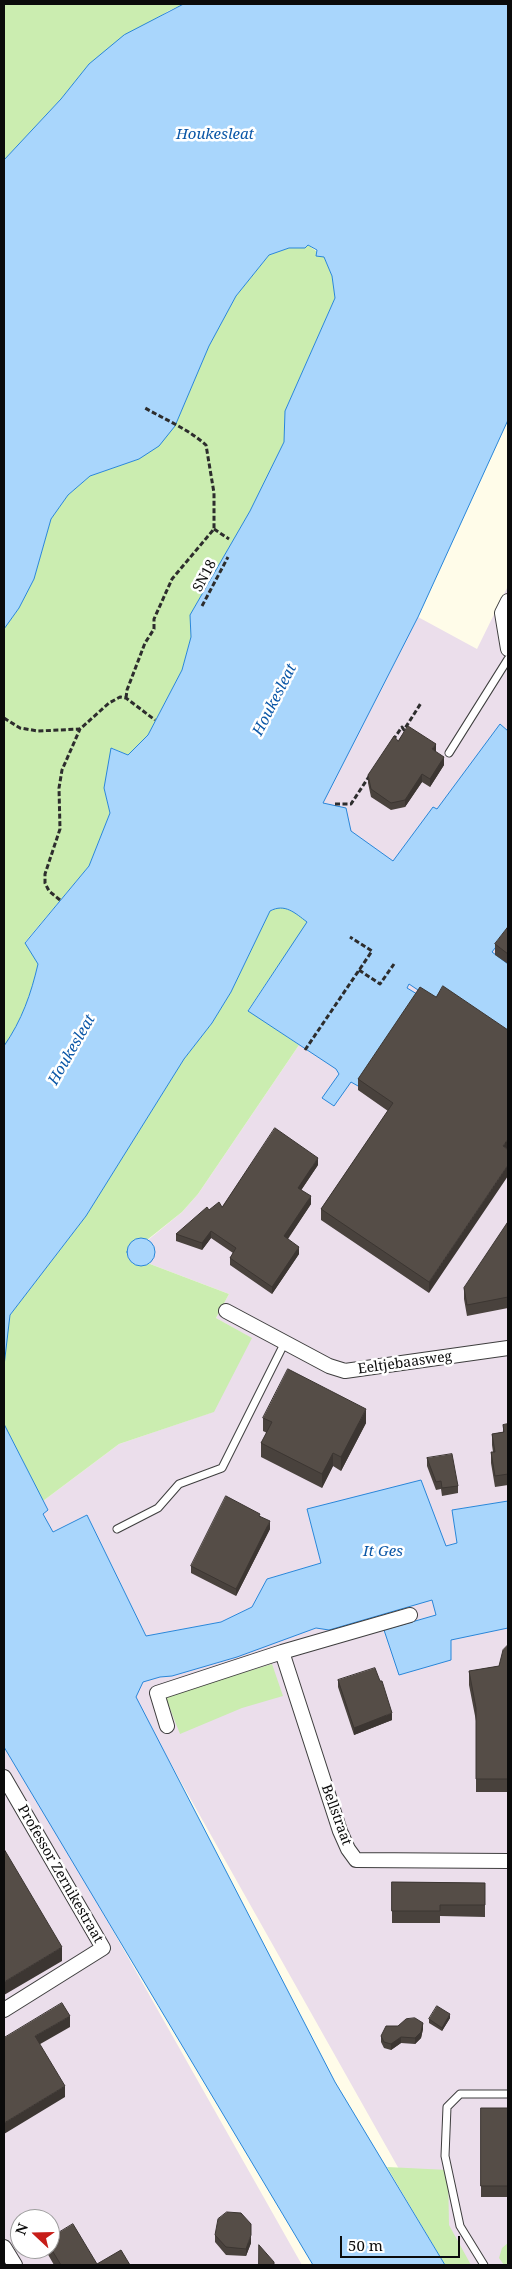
<!DOCTYPE html>
<html>
<head>
<meta charset="utf-8">
<style>
	body { margin:0 }
	#map { position:relative; width:512px; height:2269px; overflow:hidden; background:#fffce9; font-family:"Noto Serif",serif }
	canvas { display:block }
	.frame { position:absolute; inset:0; border:5px solid #0b0b0b; pointer-events:none }
	.north { position:absolute; left:10px; top:2209px; width:50px; height:50px; box-sizing:border-box; background:#fff; border:1px solid #9d9d9d; border-radius:50%; rotate:291deg; font-size:14px; font-weight:700; line-height:20px; text-align:center; color:#0b0b0b }
	.north::after { content:''; display:block; margin:auto; width:18px; height:22px; background:#c71d18; clip-path:polygon(50% 0,100% 100%,50% 72%,0 100%) }
	.scale { position:absolute; left:340px; top:2236px; width:120px; height:22px; box-sizing:border-box; border:2px solid #0b0b0b; border-top:0; padding-left:6px; font-size:15px; line-height:18px; white-space:nowrap; color:#0b0b0b; -webkit-text-stroke:4px #fff; paint-order:stroke }
</style>
</head>
<body>
<div id="map">
<canvas width="512" height="2269"></canvas>
<div class="frame"></div>
<div class="north">N</div>
<div class="scale">50 m</div>
</div>
<script>
const ctx = document.querySelector('canvas').getContext('2d');
ctx.lineJoin = 'round';
function paint(path, color) { ctx.fillStyle = color; ctx.fill(path, 'evenodd'); }
function trace(path, color, width, dash) { ctx.strokeStyle = color; ctx.lineWidth = width; ctx.lineCap = dash ? 'butt' : 'round'; ctx.setLineDash(dash || []); ctx.stroke(path); }
function label(font, color, halo, rows, align = 'center') {
  ctx.font = font + ' "Noto Serif",serif'; ctx.lineWidth = 5; ctx.setLineDash([]); ctx.textBaseline = 'middle'; ctx.strokeStyle = halo; ctx.fillStyle = color; for (const [text, x, y, turn = 0] of rows) {
    ctx.save(); ctx.translate(x, y); ctx.rotate((+turn || 0) * Math.PI / 180); ctx.textAlign = isNaN(turn) ? turn : align; if (halo) ctx.strokeText(text, 0, 0); ctx.fillText(text, 0, 0); ctx.restore();
  }
}
paint(new Path2D(`
	M508,586V1501L452,1510L457,1543L446,1546L307,1509L321,1563L267,1579L253,1607L221,1622L146,1636L87,1515L53,1532L42,1514L48,1510L43,1501L119,1444L213,1412L251,1338L216,1318L229,1294L150,1264L148,1240L182,1212L198,1194L299,1045L270,911L344,759L418,617L477,649Z
	M508,1576V2265H453L127,1686L458,1585Z
	M4,1738L302,2265H4ZM20,2219H50V2249H20Z`), '#ebdeeb');
paint(new Path2D(`
	M4,4H184L168,11L89,64L61,99L4,160Z
	M308,245L324,257L332,276L335,298L285,411L284,442L250,511L190,615L191,637L182,670L148,735L128,755L112,748L104,788L110,813L89,866L25,942L38,964C31,994 22,1020 4,1046V629L19,608L34,579L51,519L68,495L90,476L139,459L175,426L209,346L236,296L269,255L289,248H305Z
	M276,908H287L308,921L248,1010L299,1045L198,1194L182,1212L127,1256L133,1264H150L229,1294L216,1318L252,1338L214,1412L119,1444L43,1501L4,1424V1366L10,1315L86,1216L184,1059L212,1023L231,992L270,911Z
	M272,1664L283,1696L242,1708L180,1734L165,1696Z
	M387,2167L448,2170L449,2225L471,2265H445Z
	M508,2243V2265H504L499,2258L502,2248Z`), '#cbedb0');
const water = new Path2D(`
	M184,4H508V420L418,617L323,803L346,808L351,831L393,861L433,807L437,809L500,724L508,731V931L492,952L508,964V1041L436,1002L409,984L407,988L417,994L358,1086L351,1082L334,1106L322,1098L339,1074L336,1069L248,1011L307,922C295,913 285,903 270,911L231,992L212,1023L184,1059L86,1216L10,1315L4,1366V1046C22,1020 31,994 38,964L25,943L89,866L110,813L104,788L111,748L128,755L148,735L182,670L191,637L190,615L250,511L284,442L285,411L335,298L332,276L324,257L316,256L317,250L308,245L305,248H289L269,255L236,296L209,346L175,426L159,446L139,459L90,476L68,495L51,519L34,579L19,608L4,629V160L61,99L89,64L124,35Z
	M127 1252a14 14 0 1 1 28 0a14 14 0 1 1-28 0Z
	M4,1405V1424L48,1510L43,1514L53,1532L87,1515L146,1636L221,1622L252,1607L267,1579L321,1563L307,1509L421,1480L446,1546L457,1543L452,1510L508,1501V1628L451,1640V1660L399,1675L384,1630L436,1615L432,1600L329,1630L316,1628L237,1657L172,1676L160,1677L143,1682L136,1697L335,2082L445,2265H313L4,1747Z`);
paint(water, '#a9d6fc');
trace(water, '#2986d9', 1);
const lane = new Path2D(`
	M449,753L508,659
	M117,1529L158,1508L179,1484L222,1468L285,1342
	M484,2265L460,2226L445,2156L447,2107L460,2094H508`);
const street = new Path2D(`
	M508,601L502,613L508,649
	M226,1311L329,1366L345,1371L508,1348
	M282,1652L340,1831L348,1849L356,1860L508,1861
	M167,1726L157,1693L282,1652L410,1615
	M4,1777L103,1948L4,2010
	M4,2247L15,2265`);
trace(lane, '#3e3e3e', 9);
trace(street, '#3e3e3e', 16);
trace(new Path2D(`
	M214,529L229,539
	M202,606L228,557
	M126,698L127,690L145,643L154,629V619L172,579L214,529V493L206,445C188,429 166,420 145,408
	M4,718L20,728L38,731L80,729L109,703L120,697L126,698L155,720
	M393,740L402,727L404,730L421,703
	M335,804H351L370,775
	M60,900L49,891L45,883V874L60,829L59,788L62,770L80,729
	M359,970L380,984L394,964
	M305,1050L372,951L350,937`), '#2d2d2d', 3, [5, 2.5]);
trace(lane, '#fff', 7);
trace(street, '#fff', 14);
paint(new Path2D(`
	M398,741L436,752L444,765L430,787L422,782L405,807L391,810L371,797L368,783V775Z
	M508,927V964L495,955V944Z
	M436,997L429,1293L321,1220V1209L388,1111L358,1090V1079Z
	M318,1165L301,1190L311,1204L288,1239L299,1254L272,1294L230,1265V1258L233,1253L211,1238L202,1250L176,1241V1234L209,1210L222,1207Z
	M508,1222V1308L467,1316L464,1299V1288Z
	M263,1418L366,1423L341,1471L333,1466L322,1488L261,1457V1443L267,1433L263,1431Z
	M508,1424V1485L495,1487L491,1463V1452H493L492,1445V1434L503,1432V1425Z
	M427,1458L458,1486V1493L442,1496L441,1489L436,1490L427,1466Z
	M260,1516L270,1529L236,1596L191,1573V1566Z
	M508,1645V1792H476V1721L469,1685V1671L499,1666Z
	M338,1680L392,1720L354,1735L338,1687Z
	M392,1882L485,1883V1917L440,1916V1923H392Z
	M450,2018L442,2031L429,2023V2019Z
	M423,2029L421,2038L415,2044L401,2043L391,2050L384,2048L381,2042V2036Z
	M481,2108H508V2197H481Z
	M215,2235L251,2243L246,2256L226,2255L215,2242Z
	M50,2238L97,2264L130,2265H54L46,2251V2249H50Z`), '#49423d');
paint(new Path2D(`
	M436,744V752L432,749Z
	M444,757V765L430,787V779Z
	M422,774V782L405,807V800Z
	M508,1139V1150L503,1146Z
	M318,1158V1165L298,1195V1188Z
	M508,1165V1176L429,1293V1282Z
	M311,1196V1204L284,1244V1236Z
	M211,1231V1238L202,1250V1243Z
	M299,1247V1254L272,1294V1287Z
	M366,1409V1423L341,1471V1457Z
	M333,1453V1466L322,1488V1474Z
	M270,1521V1529L236,1596V1589Z
	M392,1713V1720L354,1735V1728Z
	M62,1947V1961L4,1995V1982Z
	M450,2014V2018L442,2031V2028Z
	M70,2016V2027L35,2047V2036Z
	M423,2023V2029L421,2038L415,2044V2038Z
	M401,2037V2043L391,2050V2044Z
	M65,2086V2097L4,2134V2123Z
	M251,2235V2243L246,2256V2249Z`), '#3c3632');
const building = new Path2D(`
	M408,726L436,744L432,749L444,757L430,779L422,774L405,800L391,803L371,789L368,775L394,736L398,741Z
	M508,927V954L495,944Z
	M443,986L508,1030V1139L503,1146L508,1150V1165L429,1282L321,1209L393,1103L358,1079L420,987L436,997Z
	M275,1128L318,1158L298,1188L311,1196L284,1236L299,1247L272,1287L230,1258L236,1248L211,1231L202,1243L176,1234L207,1207L209,1210L219,1202L222,1207Z
	M508,1222V1297L467,1305L464,1288Z
	M288,1369L366,1409L341,1457L333,1453L322,1474L261,1443L272,1422L263,1418Z
	M508,1424V1474L495,1476L491,1452H495L492,1434L504,1432L503,1425Z
	M452,1454L458,1486L442,1488L441,1481L436,1482L427,1458Z
	M226,1496L260,1514L259,1516L270,1521L236,1589L191,1566Z
	M508,1645V1779H476V1708L469,1671L499,1666L503,1650Z
	M375,1668L380,1681H382L392,1713L354,1728L338,1680Z
	M4,1849L62,1947L4,1982Z
	M392,1882L485,1883V1905H440V1911H392Z
	M62,2003L70,2016L35,2036L65,2086L4,2123V2038Z
	M437,2006L450,2014L442,2028L429,2019Z
	M415,2018L423,2023L421,2032L415,2038L401,2037L391,2044L384,2042L381,2036L386,2026H398L406,2019Z
	M481,2108H508V2186H481Z
	M227,2212L241,2213L251,2224V2235L246,2249L226,2247L215,2235L218,2219Z
	M73,2224L97,2264L121,2250L130,2265H61L50,2247V2238Z
	M259,2245L274,2262V2265H259Z`);
paint(building, '#554d47');
trace(building, '#3c3632', 1);
label('14px', '#0b0b0b', '#fff', [
	["SN18",205,576,-62],
	["Eeltjebaasweg",405,1363,-8],
	["Bellstraat",336,1815,70],
	["Professor Zernikestraat",60,1874,60]
]);
label('italic 15px', '#0b57a7', '#fff', [
	["Houkesleat",215,135],
	["Houkesleat",275,700,-63],
	["Houkesleat",72,1050,-60],
	["It Ges",383,1552]
]);
</script>
</body>
</html>
